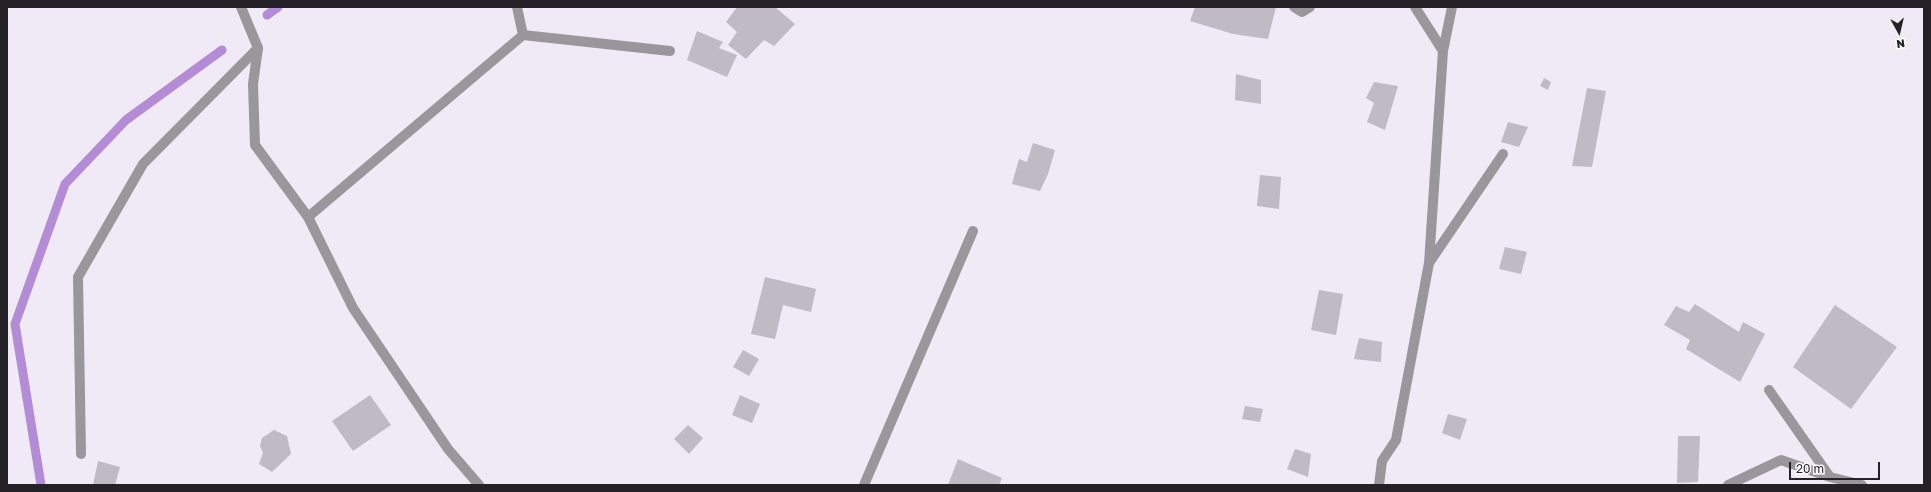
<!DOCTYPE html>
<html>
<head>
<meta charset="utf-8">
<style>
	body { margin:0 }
	#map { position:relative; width:1931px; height:492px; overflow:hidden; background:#f0eaf6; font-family:"Golos Text",sans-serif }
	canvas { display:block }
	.frame { position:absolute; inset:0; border:8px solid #242226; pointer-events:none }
	.north { position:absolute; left:1879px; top:12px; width:40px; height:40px; -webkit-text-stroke:3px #fff; paint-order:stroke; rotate:172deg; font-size:11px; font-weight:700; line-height:16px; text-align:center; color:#242226 }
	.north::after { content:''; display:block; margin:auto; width:14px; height:18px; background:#242226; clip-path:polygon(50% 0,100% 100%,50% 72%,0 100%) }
	.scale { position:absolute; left:1789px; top:462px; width:91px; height:18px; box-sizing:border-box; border:2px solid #242226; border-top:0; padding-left:5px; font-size:12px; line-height:14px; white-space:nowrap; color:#242226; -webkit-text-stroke:3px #fff; paint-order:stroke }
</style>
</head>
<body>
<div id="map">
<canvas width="1931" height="492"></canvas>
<div class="frame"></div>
<div class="north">N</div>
<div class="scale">20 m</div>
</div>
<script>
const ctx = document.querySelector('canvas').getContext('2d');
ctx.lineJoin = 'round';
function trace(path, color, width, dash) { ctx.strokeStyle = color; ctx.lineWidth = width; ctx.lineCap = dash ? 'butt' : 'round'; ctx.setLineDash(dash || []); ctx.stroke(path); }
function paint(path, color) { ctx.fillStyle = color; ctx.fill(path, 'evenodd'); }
trace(new Path2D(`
	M267,15L278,7
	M41,485L15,324L65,184L126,120L222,50`), '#b48bd5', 9);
paint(new Path2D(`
	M737,7H775L795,24L774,46L764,40L746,59L728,45L737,32L726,22Z
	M1195,7H1276L1268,39L1233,34L1190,21Z
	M697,31L723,42L719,48L737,55L727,77L687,60Z
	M1236,74L1261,80V104L1235,100Z
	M1544,78L1551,82L1548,90L1540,86Z
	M1374,82L1398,86L1385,130L1367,122L1374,103L1366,98Z
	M1587,88L1606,91L1592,167L1572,166Z
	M1508,122L1528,127L1519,147L1501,142Z
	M1033,143L1055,150L1048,174L1040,191L1012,184L1019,159L1027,162Z
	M1260,175L1281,177L1279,209L1257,206Z
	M1505,247L1527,252L1521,274L1499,269Z
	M765,277L816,289L811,312L783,305L775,339L751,334Z
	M1319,290L1343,294L1336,335L1311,330Z
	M1695,304L1739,332L1743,322L1765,334L1740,382L1686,349L1690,340L1664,325L1676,306L1689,312Z
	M1835,305L1897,347L1851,409L1793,367Z
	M1359,338L1382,342L1381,362L1354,359Z
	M743,350L759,359L749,376L733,367Z
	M370,395L391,425L353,451L332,421Z
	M740,395L760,404L752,423L732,415Z
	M1245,406L1263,409L1260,422L1242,419Z
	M1448,414L1467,419L1460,440L1442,433Z
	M688,425L703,438L689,454L674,439Z
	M274,430L287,436L291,454L272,472L259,464L263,453L260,446L262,438Z
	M1678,436H1700L1698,482L1677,483Z
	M1295,449L1311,454L1308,477L1287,469Z
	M958,459L1002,478L999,485H948Z
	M98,461L120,467L115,485H93Z`), '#c0bac5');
trace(new Path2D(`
	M241,7L258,48L253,84L255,145L308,217L353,308L448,449L479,485`), '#99979b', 10);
trace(new Path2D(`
	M517,7L523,35
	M1294,7L1302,12L1310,7
	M1415,7L1443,51
	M1452,7L1443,51L1429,263L1503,154
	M308,217L523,35L670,51
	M1769,390L1830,477L1862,485
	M81,454L78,277L143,164L258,48
	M864,485L973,231
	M1379,485L1382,461L1396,440L1429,263
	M1728,485L1781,460L1830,477`), '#99979b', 10);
</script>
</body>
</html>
